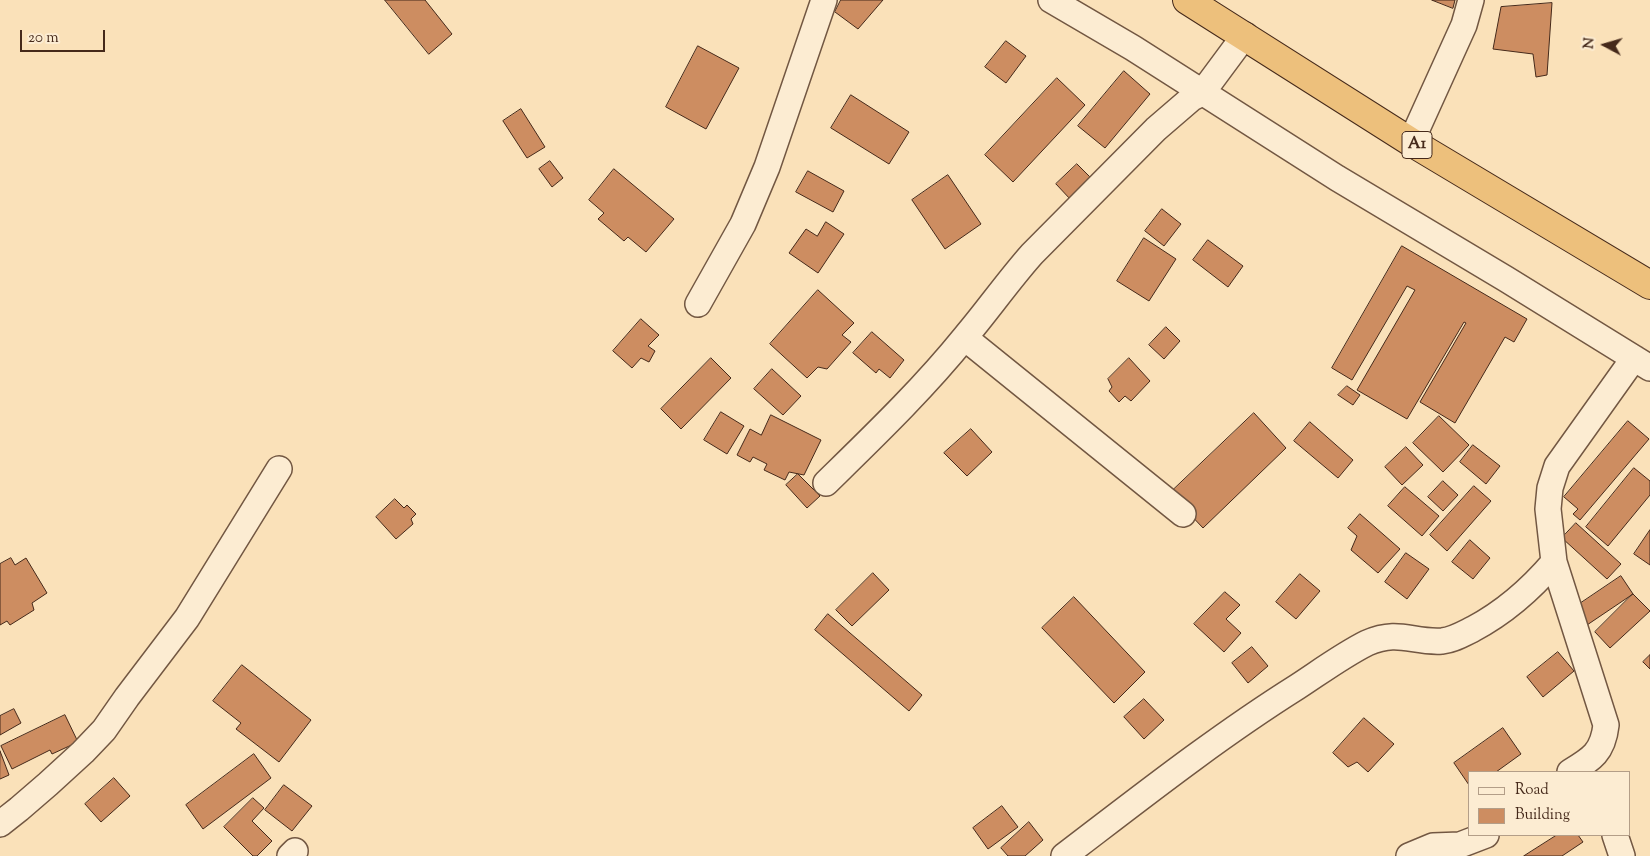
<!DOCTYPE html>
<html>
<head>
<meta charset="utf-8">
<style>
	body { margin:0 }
	#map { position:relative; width:1650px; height:856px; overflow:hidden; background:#fae1b9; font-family:"Sorts Mill Goudy",serif }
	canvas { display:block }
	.legend { position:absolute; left:1468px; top:771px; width:162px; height:65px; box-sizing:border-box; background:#fcecd2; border:1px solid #b39e88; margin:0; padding:6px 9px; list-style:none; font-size:15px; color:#45291a }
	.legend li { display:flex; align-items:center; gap:10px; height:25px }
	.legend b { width:25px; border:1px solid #b39e88 }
	.north { position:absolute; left:1580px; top:20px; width:50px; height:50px; -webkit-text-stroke:4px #fcecd2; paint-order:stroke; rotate:276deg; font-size:14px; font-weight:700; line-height:20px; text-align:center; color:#45291a }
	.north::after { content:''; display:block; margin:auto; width:18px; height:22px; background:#45291a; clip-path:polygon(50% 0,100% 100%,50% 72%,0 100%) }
	.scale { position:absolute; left:20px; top:30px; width:85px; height:22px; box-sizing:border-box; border:2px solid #45291a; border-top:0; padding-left:6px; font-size:15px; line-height:18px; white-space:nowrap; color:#45291a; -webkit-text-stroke:4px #fcecd2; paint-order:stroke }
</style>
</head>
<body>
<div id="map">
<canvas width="1650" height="856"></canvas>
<ul class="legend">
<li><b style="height:6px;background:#fcecd2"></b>Road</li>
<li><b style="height:14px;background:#cd8d61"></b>Building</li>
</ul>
<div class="north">N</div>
<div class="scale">20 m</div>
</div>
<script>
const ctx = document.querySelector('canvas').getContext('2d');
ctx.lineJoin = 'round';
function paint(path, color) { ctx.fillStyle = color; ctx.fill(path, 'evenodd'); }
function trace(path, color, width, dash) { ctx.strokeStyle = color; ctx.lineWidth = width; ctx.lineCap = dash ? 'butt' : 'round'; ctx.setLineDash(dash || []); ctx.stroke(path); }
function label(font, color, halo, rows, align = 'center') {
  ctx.font = font + ' "Sorts Mill Goudy",serif'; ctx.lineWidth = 4; ctx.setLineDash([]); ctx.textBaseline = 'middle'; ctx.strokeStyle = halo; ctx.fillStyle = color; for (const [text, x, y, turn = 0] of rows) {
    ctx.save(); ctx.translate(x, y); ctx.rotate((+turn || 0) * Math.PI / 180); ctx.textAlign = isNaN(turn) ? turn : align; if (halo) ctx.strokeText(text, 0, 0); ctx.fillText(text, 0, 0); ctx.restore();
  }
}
const building = new Path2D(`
	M385,0H425L452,34L429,54Z
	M841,0H883L858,29L835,12Z
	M1432,0H1455L1453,8Z
	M1552,3L1547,75L1536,77L1533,54L1493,49L1501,7Z
	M1006,41L1026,56L1006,83L985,67Z
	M698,46L739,68L706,129L666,107Z
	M1124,71L1150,94L1105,148L1078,126Z
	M1057,78L1085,105L1013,182L985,155Z
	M851,95L909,132L889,164L831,128Z
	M521,109L545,147L527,158L503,121Z
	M550,161L563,178L552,187L539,169Z
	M1077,164L1093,180L1071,200L1056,184Z
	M614,169L674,219L646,252L628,237L624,241L598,219L604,213L589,200Z
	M808,171L844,191L833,212L796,192Z
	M948,175L981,224L945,249L912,200Z
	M1162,209L1181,224L1164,246L1145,231Z
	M826,222L844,234L818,273L789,253L806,229L817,236Z
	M1144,238L1176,259L1149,301L1117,281Z
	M1208,240L1243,266L1228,287L1193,260Z
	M1402,246L1527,319L1514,342L1505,337L1455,423L1420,402L1466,323L1464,322L1407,419L1357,390L1415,290L1407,286L1352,380L1332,368Z
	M818,290L854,323L842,335L851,342L827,369L818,367L807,378L770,344Z
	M641,319L659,335L648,346L655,351L649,362L641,358L632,368L613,351Z
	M1166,327L1180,341L1164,359L1149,345Z
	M872,332L904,360L890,378L879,369L876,373L853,353Z
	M711,358L731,378L681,429L661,409Z
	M1129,358L1150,381L1131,401L1125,396L1119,402L1109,391L1112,387L1108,379Z
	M772,369L801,396L783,415L754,389Z
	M1347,386L1360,395L1353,405L1338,395Z
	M721,412L744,426L727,454L704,440Z
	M1254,413L1286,448L1203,528L1170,493Z
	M771,415L821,440L804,475L789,472L785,480L764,470L767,464L753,457L750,462L737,455L750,429L761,435Z
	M1439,416L1469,445L1443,472L1413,443Z
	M1628,421L1649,439L1580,520L1573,514L1578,509L1564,497Z
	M1310,422L1353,460L1338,478L1294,441Z
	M971,429L992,452L967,476L944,453Z
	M1473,445L1500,466L1486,484L1460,462Z
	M1406,447L1423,465L1402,485L1385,467Z
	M1634,468L1650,481V495L1608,546L1586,527Z
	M798,474L820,496L807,508L786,485Z
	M1443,481L1458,495L1443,511L1428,497Z
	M1474,486L1491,501L1447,551L1430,535Z
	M1405,487L1439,516L1422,536L1388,506Z
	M395,499L404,508L407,505L416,514L411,519L413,524L396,539L376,517Z
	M1360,514L1400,549L1378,573L1351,550L1357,536L1348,528Z
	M1576,523L1621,564L1607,579L1562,538Z
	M1650,530V565L1634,554Z
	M1470,540L1490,558L1473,579L1452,562Z
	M1406,553L1429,569L1407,599L1385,582Z
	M11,558L15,565L26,558L47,593L32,603L34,610L10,625L7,621L0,625V564Z
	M873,573L889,590L852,626L836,610Z
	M1300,574L1320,591L1296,619L1276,602Z
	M1621,576L1633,594L1587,625L1575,607Z
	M1225,592L1240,605L1226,619L1241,633L1224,652L1194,624Z
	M1633,594L1650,611L1610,648L1595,632Z
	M1074,597L1145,672L1114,703L1042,628Z
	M828,614L922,695L909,711L815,630Z
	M1252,647L1268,666L1248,683L1232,663Z
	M1558,652L1574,671L1543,697L1527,677Z
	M1650,655V669L1643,662Z
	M242,665L311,720L279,762L236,729L241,723L213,701Z
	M1144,699L1164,720L1144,739L1124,717Z
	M14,709L21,723L0,735V716Z
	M65,715L78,742L52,754L50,750L12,769L1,746Z
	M1364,718L1394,744L1368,772L1357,762L1348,767L1333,753Z
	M1503,728L1521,754L1496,772H1469V785L1454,763Z
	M0,751L9,775L0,779Z
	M254,754L271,778L203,829L186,805Z
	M114,778L130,796L101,822L85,804Z
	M284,785L312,806L292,831L265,810Z
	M253,798L264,808L252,821L272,841L257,856H253L224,827Z
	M1002,806L1018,827L988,849L973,828Z
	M1029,822L1043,840L1025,856H1008L1001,848Z
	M1557,835H1578L1583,842L1562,856H1524Z`);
paint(building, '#cd8d61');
trace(building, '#45291a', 1);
const street = new Path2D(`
	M1051,0L1133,48L1337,178L1506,279L1650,368
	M1411,142L1464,25L1471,0
	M698,304L743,224L767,167L824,0
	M965,338L1183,514
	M826,483C874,436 923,389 965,337C988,310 1008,281 1032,254L1156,129L1192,98L1202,93L1245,35
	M1570,772C1592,759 1603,752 1606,725L1554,562L1548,509L1550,488L1557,466L1634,358
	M0,824L19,809L48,784L83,752L104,730L127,697L187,618L279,469
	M1615,835L1622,856
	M290,856L295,851
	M1064,856C1140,798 1216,738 1297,687C1320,672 1343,655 1367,643C1399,629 1412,643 1442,641C1453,640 1463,634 1473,629C1505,612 1531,589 1554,562
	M1409,856L1433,846L1460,845L1486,835`);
const highway = new Path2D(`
	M1187,0L1411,142L1650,285`);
trace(street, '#725742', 28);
trace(highway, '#45291a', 30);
trace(street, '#fcecd2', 25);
trace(highway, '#edc07c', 28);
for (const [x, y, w] of [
	[1417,145,30]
]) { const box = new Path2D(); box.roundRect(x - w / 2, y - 13.5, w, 27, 4); ctx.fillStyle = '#fcecd2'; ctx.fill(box); trace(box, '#45291a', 1); }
label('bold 16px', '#45291a', null, [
	["A1",1417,145]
]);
</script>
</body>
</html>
